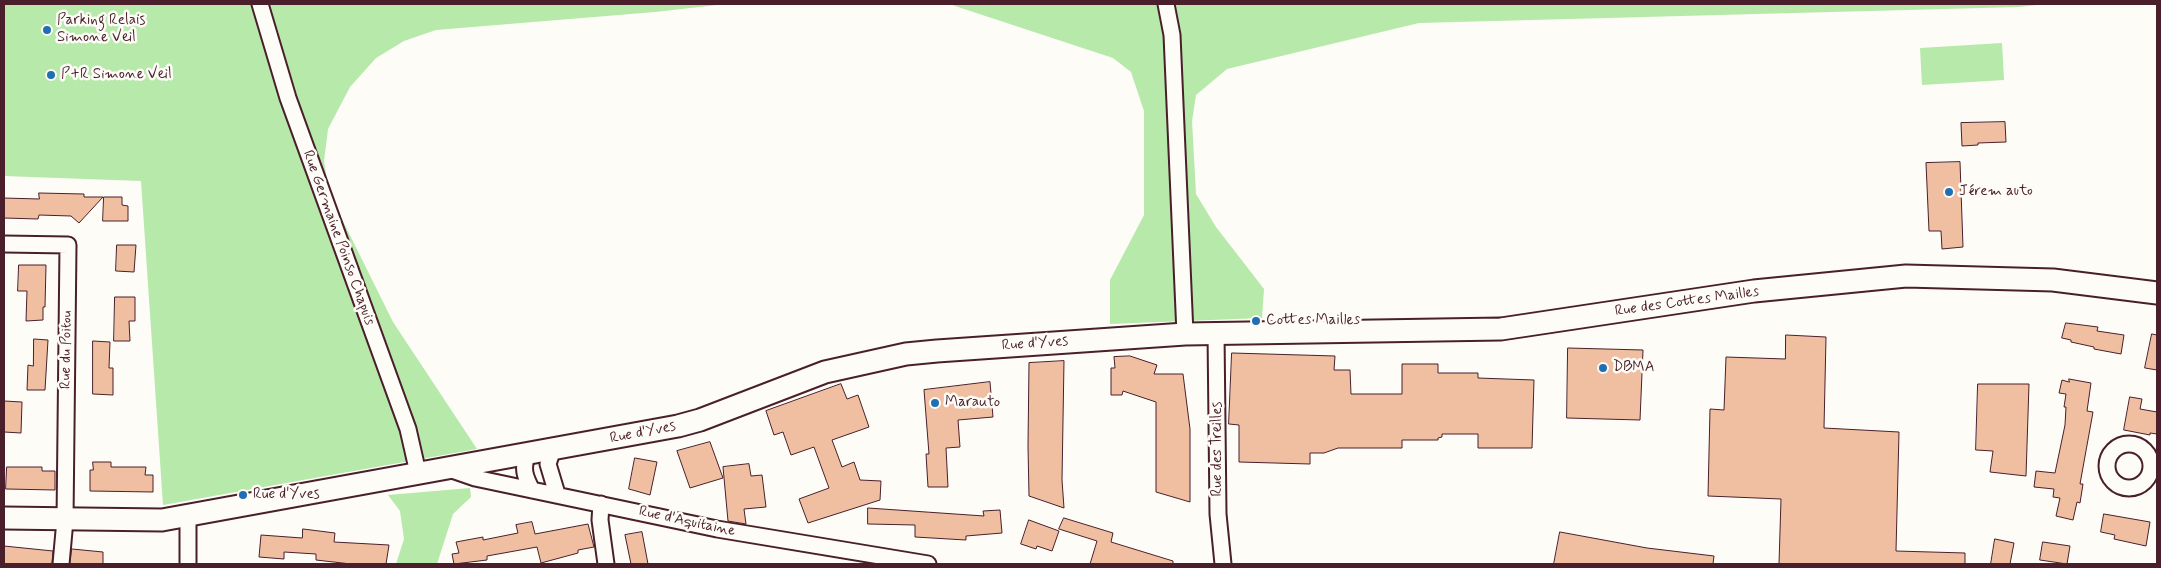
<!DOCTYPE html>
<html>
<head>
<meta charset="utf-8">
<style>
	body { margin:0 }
	#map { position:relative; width:2161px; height:568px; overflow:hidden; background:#fdfcf7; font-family:Mynerve,sans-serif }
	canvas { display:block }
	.frame { position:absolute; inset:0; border:5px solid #4a1f2b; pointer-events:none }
</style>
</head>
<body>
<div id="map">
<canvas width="2161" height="568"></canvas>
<div class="frame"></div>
</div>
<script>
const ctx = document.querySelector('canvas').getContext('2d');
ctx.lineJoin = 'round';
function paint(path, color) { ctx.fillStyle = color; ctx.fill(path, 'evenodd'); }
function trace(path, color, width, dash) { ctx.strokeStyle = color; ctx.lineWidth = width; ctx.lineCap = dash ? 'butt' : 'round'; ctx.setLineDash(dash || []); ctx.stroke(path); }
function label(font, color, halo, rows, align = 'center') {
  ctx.font = font + ' Mynerve,sans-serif'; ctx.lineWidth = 5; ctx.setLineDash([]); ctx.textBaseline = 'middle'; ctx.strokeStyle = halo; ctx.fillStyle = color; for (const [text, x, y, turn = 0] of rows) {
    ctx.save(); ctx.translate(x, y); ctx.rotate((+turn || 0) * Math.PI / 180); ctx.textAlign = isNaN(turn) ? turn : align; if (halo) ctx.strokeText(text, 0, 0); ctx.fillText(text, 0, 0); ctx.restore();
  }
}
paint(new Path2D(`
	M4,4H726L655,12L436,30L404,41L376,58L350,87L328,129L324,161L329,193L393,322L477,449L163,505L141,181L4,176Z
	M949,4H2045L2019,7L1419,23L1227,69L1196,95L1192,121L1196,194L1216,227L1264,289L1262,318L1110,324V280L1144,215V111L1131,72L1113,58Z
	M2002,43L2004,80L1922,85L1920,48Z
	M470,488L471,497L453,514L437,564H396L404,539L400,511L388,495Z`), '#b6e9aa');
const building = new Path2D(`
	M2005,122L2006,142L1978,143V145L1962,146L1961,123Z
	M1960,162L1963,247L1942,249L1941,231H1929L1926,163Z
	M39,193L84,194V197H103L79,223L71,216L39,215L38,219L4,218V198L39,199Z
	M104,197H122V205L128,206V221H103Z
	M117,245H136L134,272L116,271Z
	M19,265H46L45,307H43V320L26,321L27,291H18Z
	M115,297H135V321H129L130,341H114Z
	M2066,323L2098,327L2097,331L2124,335L2121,354L2094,349V347L2071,342V340L2062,338Z
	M2152,334L2157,335V370L2145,368Z
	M1786,335L1826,337L1824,428L1899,432L1896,551L1965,553V564H1779L1781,499L1708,496L1710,409L1724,410L1726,357L1785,359Z
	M34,339L48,340L45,390H27L28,365L33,366Z
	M93,341L110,342L109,368H113V395L93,394Z
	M1568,348L1643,350L1640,420L1567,418Z
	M1232,353L1335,356L1334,370H1350L1351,394H1402V364H1438V373H1478V378L1534,380L1532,448H1478V434H1442V437L1438,438V440H1402V448H1338L1324,453H1310V464L1239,462V425L1229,424Z
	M1130,356L1157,365L1154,374H1183L1190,429V502L1156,492V402L1123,391L1122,395H1111V368H1115L1114,357Z
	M1064,361L1062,480L1064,508L1029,496L1028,446L1029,363Z
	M2069,379L2091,383L2087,411L2093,412L2080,484H2083L2080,503L2077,502L2073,520L2056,516L2060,498L2053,497L2054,489L2034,487L2036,471L2055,473L2065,425L2066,407H2064L2066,394L2059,393L2062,380L2069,382Z
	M990,382L993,417L958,420L960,447L946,448L948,487H928L926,454H929L924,390Z
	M841,384L847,399L858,395L869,427L832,440L842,467L854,462L860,480L881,481L880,500L808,523L799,499L829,488L814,447L791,455L783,432L774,435L766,411Z
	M1978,384H2029L2026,476L1990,472L1993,451L1976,450Z
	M2130,397L2142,399L2140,409L2157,412V434L2150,433V435L2124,430Z
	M4,401L22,402L21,433L4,432Z
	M710,442L723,478L690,488L677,451Z
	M635,458L657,462L650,495L629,489Z
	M93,462H111V467H146L145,475H153V492L90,491V470H93Z
	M749,464L751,476L762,475L766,507L744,509L746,524L728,521L723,467Z
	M7,467H42V471H55V490L6,489Z
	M868,508L984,516L983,511L1000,510L1002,533L966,536V540L915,537V525L868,524Z
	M2104,514L2150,522L2146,546L2114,539L2115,535L2101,532Z
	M1064,518L1113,533L1111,542L1173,561V564H1090L1097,541L1059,529Z
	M1029,520L1059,531L1052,551L1037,546L1036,549L1021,544Z
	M532,522L535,534L588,524L594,547L578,550V553L541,563L537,547L487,556V560L454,564L452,554L459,553L456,542L483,537V540L518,533L516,525Z
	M303,529L335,533L334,542L389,545L386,564H351L316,560V554L284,552V559L259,557L261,535L302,538Z
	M642,532L648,564H631L625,535Z
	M1560,532L1647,548L1714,556L1713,564H1554Z
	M1995,539L2014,543L2010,564H1991Z
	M2043,542L2070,546L2067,564L2040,560Z
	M4,546L53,551L52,564H4Z
	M72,549L103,552V564H70Z`);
paint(building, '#f0bfa1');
trace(building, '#4a1f2b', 1);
const street = new Path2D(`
	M260,4L288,98L408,429L418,473
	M1166,4L1172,35L1185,334
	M4,244L68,245L65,520L61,564
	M1216,333L1218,514L1223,564
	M2107 466a22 22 0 1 1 44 0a22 22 0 1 1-44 0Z
	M553,449L548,464L557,494
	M527,455C522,469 525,477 532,490
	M449,469L475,478L717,529L928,564
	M601,504L600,520L606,564
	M188,516V564`);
const secondary = new Path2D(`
	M4,518L162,520L678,426L700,420L825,372L906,354L937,351L1185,334L1501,329L1754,291L1906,276L2053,280L2157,293`);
trace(street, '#4a1f2b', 19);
trace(secondary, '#4a1f2b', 25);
trace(street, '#fdfcf7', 15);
trace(secondary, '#fdfcf7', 21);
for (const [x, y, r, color] of [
	[47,30,5,"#1f6fb2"],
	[51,75,5,"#1f6fb2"],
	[1949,192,5,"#1f6fb2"],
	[1256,321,5,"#1f6fb2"],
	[1603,368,5,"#1f6fb2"],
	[935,403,5,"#1f6fb2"],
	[243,495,5,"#1f6fb2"]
]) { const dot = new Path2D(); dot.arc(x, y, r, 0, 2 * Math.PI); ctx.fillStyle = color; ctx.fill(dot); trace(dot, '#fdfcf7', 2); }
label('15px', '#4a1f2b', '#fdfcf7', [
	["Parking Relais",57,21],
	["Simone Veil",57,38],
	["P+R Simone Veil",61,75],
	["Jérem auto",1959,192],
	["Cottes Mailles",1266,321],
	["DBMA",1613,368],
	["Marauto",945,403],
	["Rue d'Yves",253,495]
], 'left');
label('15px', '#4a1f2b', '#fdfcf7', [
	["Rue Germaine Poinso Chapuis",338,238,70],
	["Rue des Cottes Mailles",1687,302,-8],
	["Rue d'Yves",1035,344,-4],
	["Rue du Poitou",67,350,-89],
	["Rue d'Yves",643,433,-11],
	["Rue des Treilles",1218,449,-90],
	["Rue d'Aquitaine",687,522,12]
]);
</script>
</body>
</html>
